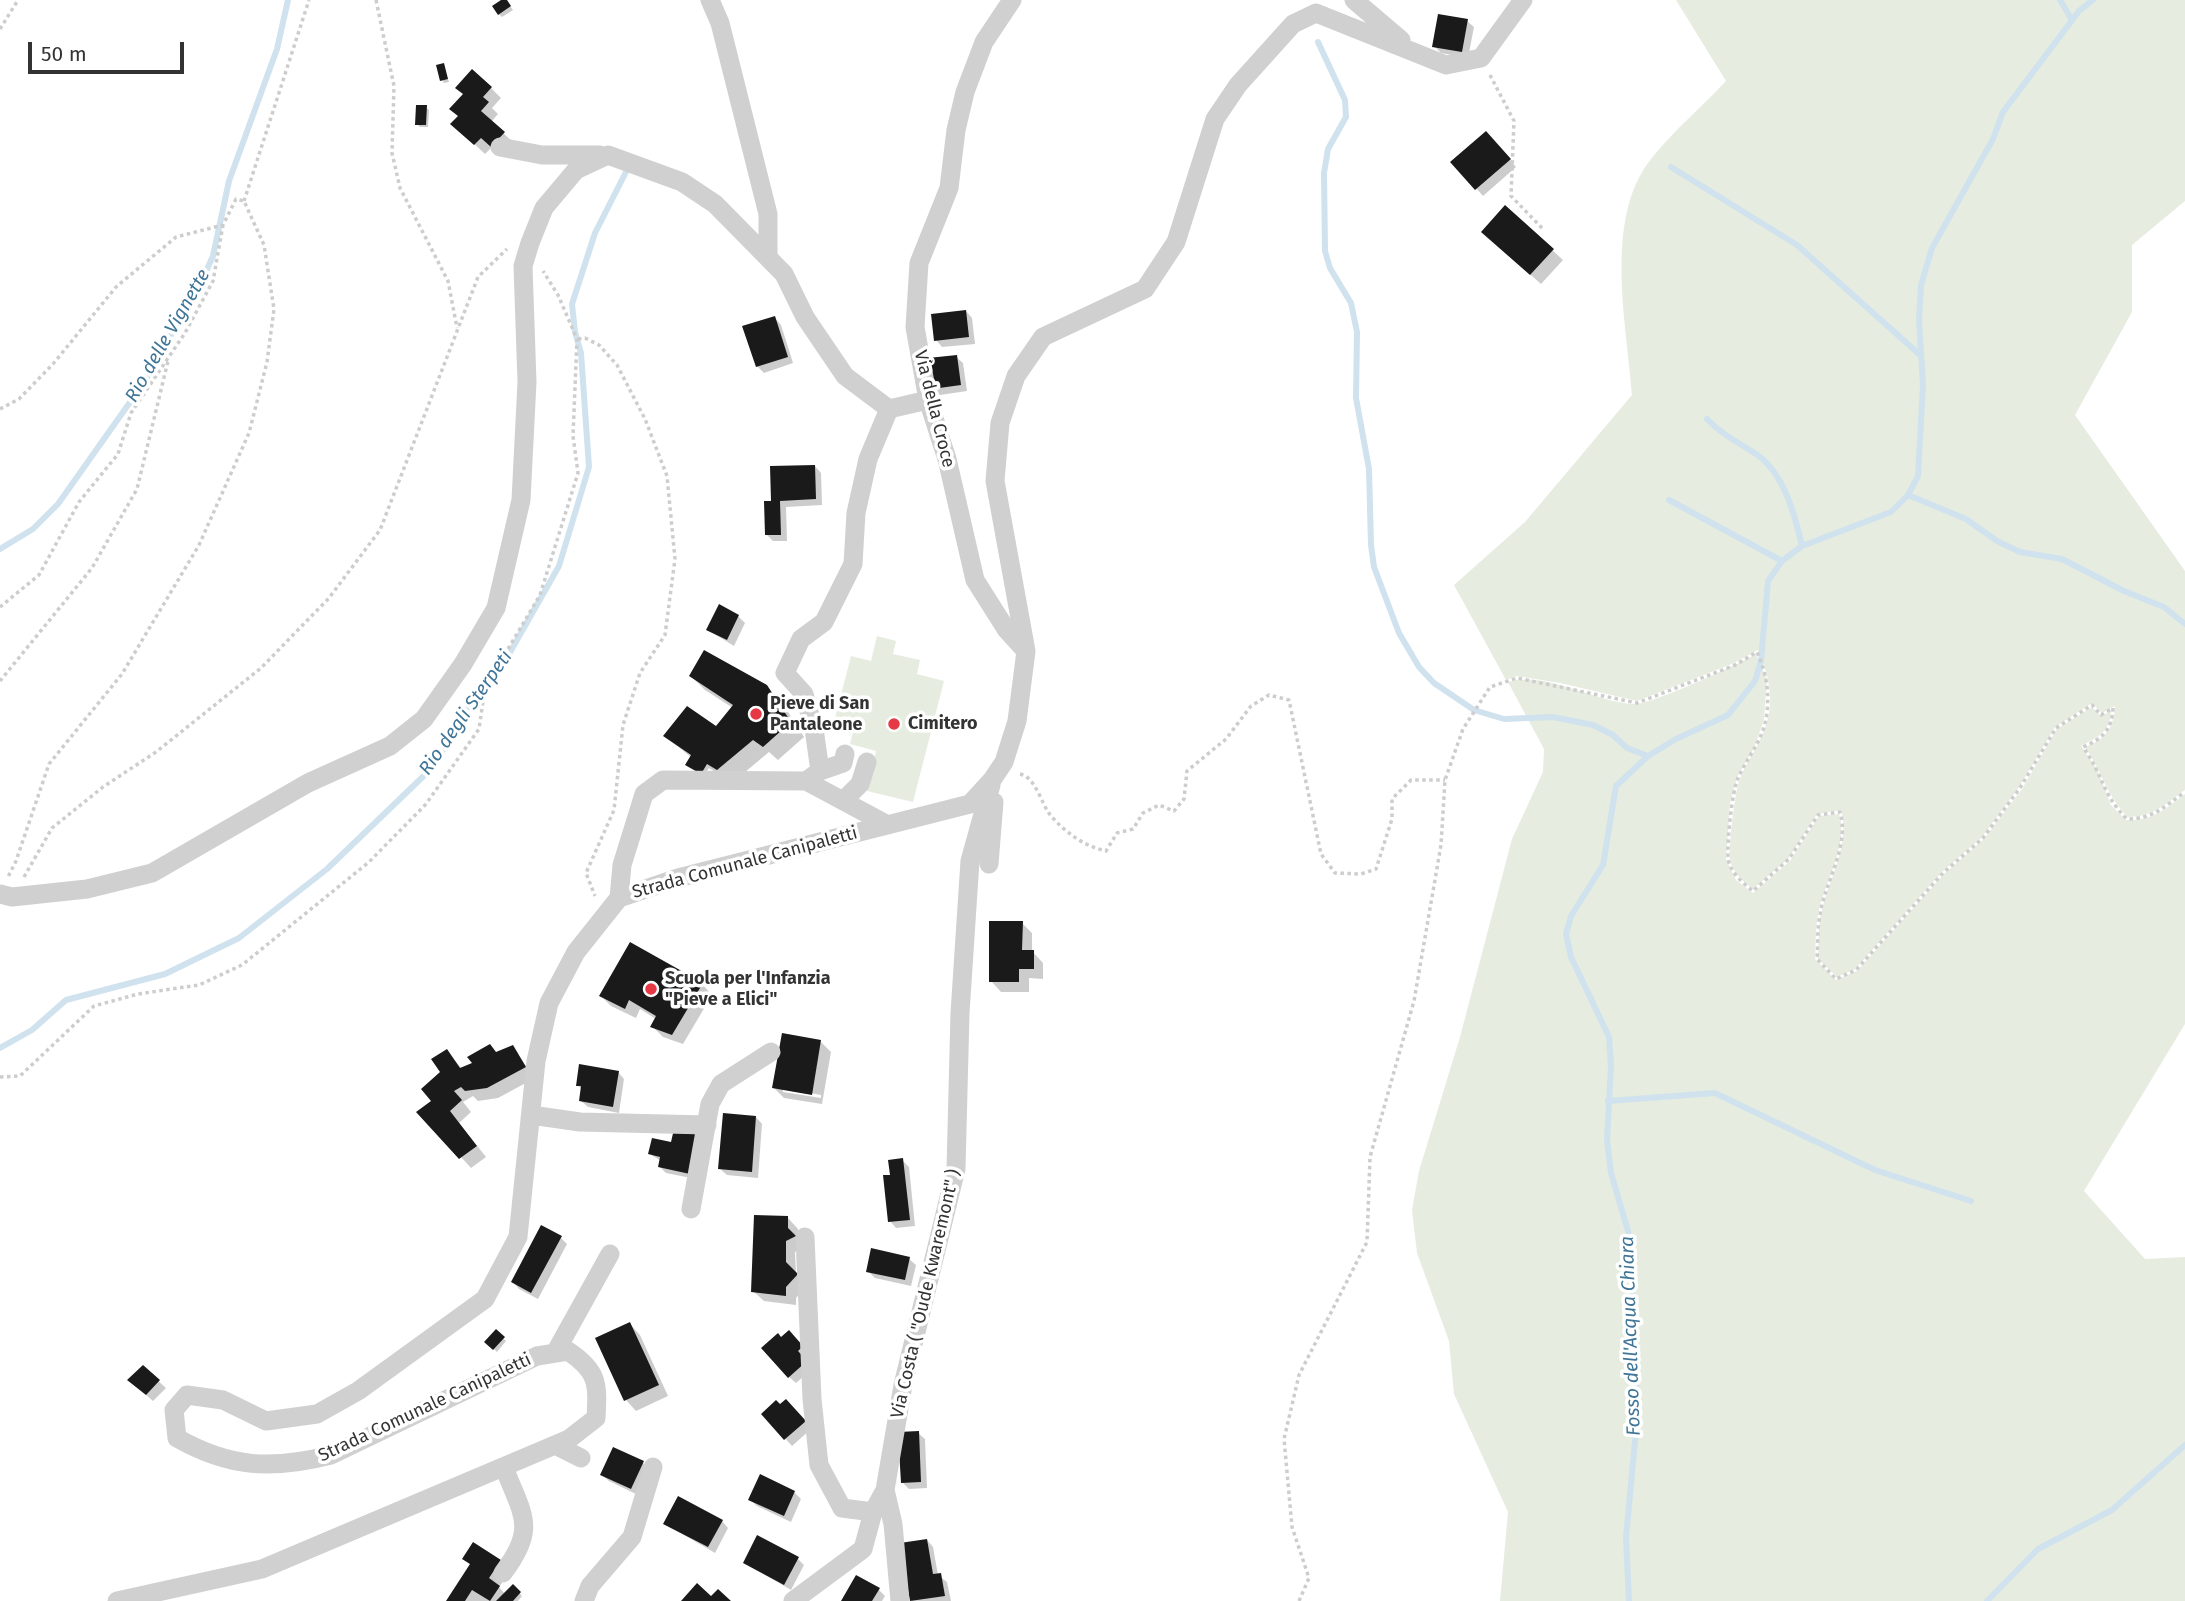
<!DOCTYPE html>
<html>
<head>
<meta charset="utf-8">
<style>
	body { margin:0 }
	#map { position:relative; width:2185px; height:1601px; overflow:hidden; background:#fff; font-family:"Fira Sans",sans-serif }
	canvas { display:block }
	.scale { position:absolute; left:28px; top:42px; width:156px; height:32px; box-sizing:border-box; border:4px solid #333; border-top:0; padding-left:9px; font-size:21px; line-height:24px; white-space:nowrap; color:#333; -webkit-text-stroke:5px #fff; paint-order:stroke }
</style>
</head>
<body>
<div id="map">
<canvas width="2185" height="1601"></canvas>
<div class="scale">50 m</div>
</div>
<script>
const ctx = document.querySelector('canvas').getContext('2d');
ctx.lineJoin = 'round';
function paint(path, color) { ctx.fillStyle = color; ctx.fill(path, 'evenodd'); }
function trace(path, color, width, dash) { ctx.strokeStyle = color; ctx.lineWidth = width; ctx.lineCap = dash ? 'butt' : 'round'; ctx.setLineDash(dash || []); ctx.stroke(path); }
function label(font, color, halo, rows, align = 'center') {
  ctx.font = font + ' "Fira Sans",sans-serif'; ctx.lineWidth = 7; ctx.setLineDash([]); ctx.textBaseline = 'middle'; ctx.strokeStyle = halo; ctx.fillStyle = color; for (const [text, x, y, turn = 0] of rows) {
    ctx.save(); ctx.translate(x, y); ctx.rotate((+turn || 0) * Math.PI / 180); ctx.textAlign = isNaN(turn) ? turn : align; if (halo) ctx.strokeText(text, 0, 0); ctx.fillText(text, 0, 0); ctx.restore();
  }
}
paint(new Path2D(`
	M1676,0H2185V201L2132,245V312L2075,415L2185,571V790C2165,804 2153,817 2128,817C2107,797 2102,771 2085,747C2106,739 2114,728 2115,706L2102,713L2092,703L2055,727L2019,787L1982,837L1942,872L1855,969L1837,977L1818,959C1819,944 1818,928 1821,914C1828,881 1851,844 1841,810L1817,814L1788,859L1753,889C1743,881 1733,873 1730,860C1728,850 1735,792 1739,781C1747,760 1761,744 1767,722C1774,697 1768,673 1758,650L1734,663L1637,701L1560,683L1517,676L1506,680L1454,585L1525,522L1632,395C1627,324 1603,219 1651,159C1673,131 1702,107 1726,81Z
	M877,636L896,641L893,654L920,660L917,674L944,681L913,802L867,791L876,751L850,744L854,728L834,722L851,656L871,661Z
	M1756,654L1767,679L1764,720L1754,748L1737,777L1730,804L1726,859L1736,880L1753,893L1790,861L1819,816L1839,814C1849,846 1823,884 1818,915C1815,930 1816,945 1815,959L1836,980L1857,971L1944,874L1984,839L2022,789L2057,729L2092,707L2101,716L2111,711C2110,732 2097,738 2081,746L2097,769L2111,805L2126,820C2153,821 2165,809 2185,794V1024L2084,1191L2145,1259L2185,1257V1601H1500L1508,1512L1454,1394L1449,1341L1417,1253L1412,1210L1419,1171L1460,1037L1512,839L1543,772L1544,749L1508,682C1546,670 1598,704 1636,704C1652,704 1739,664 1756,654Z`), '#e6ecdf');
paint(new Path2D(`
	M506,0L513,10L502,17L499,14Z
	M1467,21L1474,27L1468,58L1441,53L1434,46Z
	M443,65L449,82L444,83L442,80Z
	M491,88L501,98L492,108L498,114L491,122L514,143L492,147L485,154L453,124Z
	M426,107L429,110L428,127H420L417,124Z
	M1492,139L1516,167L1483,196L1453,162Z
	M1494,242L1552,250L1563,260L1541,284Z
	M966,311L972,318L975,344L942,347L936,340Z
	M775,318L781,325L793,363L764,373L757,366Z
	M956,357L963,363L967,391L940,395L933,388Z
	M815,466L821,473L822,505L786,507L787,541H773L766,534L773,502Z
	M738,616L745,623L734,646L708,630Z
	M691,676L766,687L781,701L804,737L778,760L769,752L732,783L709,768L704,775L692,758L665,736L716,729L733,708L705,690Z
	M1022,923L1032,933V951L1043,963V979L1029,978V992H1001L991,981Z
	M702,984L712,995L683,1044L663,1037L652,1026L656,1019L640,1009L636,1018L611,1006L601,996Z
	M821,1042L831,1052L822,1104L784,1098L774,1088ZM783,1088L821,1095V1098L783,1092Z
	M512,1047L535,1078L498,1098L478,1101L473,1096L463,1102L471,1112L459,1123L486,1157L471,1168L461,1157L434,1102L447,1051L462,1069Z
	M618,1072L624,1079L619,1113L588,1107L581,1101L583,1090L577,1085Z
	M756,1117L762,1124L758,1178L727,1175L720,1169Z
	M653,1140L696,1179L666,1173L659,1166L661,1161L650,1154Z
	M902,1160L909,1167L915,1226L896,1228L890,1221L892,1176Z
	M788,1218L798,1229V1240L805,1247L795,1252L796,1274L807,1286L796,1298V1305L764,1301L753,1291Z
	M561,1238L567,1244L538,1299L519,1289L513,1282Z
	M909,1259L916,1265L911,1286L875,1278L868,1271Z
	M630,1324L640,1335L668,1396L636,1411L626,1400Z
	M496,1332L506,1341L497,1352L487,1342Z
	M788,1333L808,1354L812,1369L796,1383L789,1377L781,1339Z
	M143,1367L166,1388L153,1401L136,1386Z
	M786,1401L811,1429L792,1446L763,1414Z
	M918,1433L925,1439L927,1488L909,1489L902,1482Z
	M642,1462L649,1469L638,1495L609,1481L602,1475Z
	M794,1492L801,1499L791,1522L757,1506L750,1499Z
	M722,1521L728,1528L715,1553L665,1524Z
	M927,1540L933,1547L938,1575L947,1582L951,1601H912L902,1544Z
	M464,1558L510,1572L499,1587L505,1594L513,1586L522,1596L518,1601H448L471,1566Z
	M798,1559L804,1565L791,1590L745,1563Z
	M879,1590L885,1596L882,1601H843Z`), '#0003');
trace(new Path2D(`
	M2060,0L2072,20
	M1318,42L1345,100L1346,117L1328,149L1324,173L1325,251L1330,268L1351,303L1357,332L1356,398L1369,469L1371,545L1374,567L1399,633L1419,667L1434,683L1474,710L1504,719L1553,717L1593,725L1613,735L1627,748L1648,756
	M1671,167L1797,245L1919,354
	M1707,419C1722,435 1738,442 1756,454C1784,473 1795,515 1802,546
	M1908,495L1966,519L1997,541L2020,552L2062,559L2124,591L2164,607L2185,624
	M1669,500L1782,561
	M0,549L33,529L58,504L145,381L204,276L213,256L229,181L277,49L288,0
	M0,1048L32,1030L66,1000L165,974L239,938L327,869L433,767L482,684L509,654L559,566L589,467L581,353L575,332L572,304L595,233L628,168
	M1608,1101L1715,1093L1875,1170L1971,1201
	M1629,1601L1626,1537L1637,1420L1630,1238L1611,1173L1607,1140L1611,1065L1609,1037L1571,957L1566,934L1571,916L1603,865L1616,786L1648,756L1676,739L1728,715L1755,681L1761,661L1768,581L1782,561L1802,546L1891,512L1908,495L1918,476L1923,385L1919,320L1921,285L1932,248L1993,139L2003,112L2079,11L2093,0
	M1987,1601L2038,1549L2112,1510L2185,1445`), '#cfe2ee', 6);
paint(new Path2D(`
	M501,0H507L511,6L498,15L492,6Z
	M1438,14L1468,19L1462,52L1432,47Z
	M444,63L448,79L440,81L436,65Z
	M472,69L492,87L483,97L489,102L481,111L505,132L491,147L481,138L474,145L450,124L458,116L449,109L463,94L455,88Z
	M416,105H427L426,125H415Z
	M1486,131L1511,159L1475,190L1450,162Z
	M1505,205L1554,249L1530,275L1481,232Z
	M966,310L969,337L934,341L931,314Z
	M775,316L788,357L756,367L742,326Z
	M957,355L961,385L932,389L928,358Z
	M815,465L816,499L780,501L781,535H765L764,501H771L770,466Z
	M719,604L739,615L727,640L706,630Z
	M704,650L767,685L791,722L763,747L753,740L717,770L707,764L701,774L685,765L691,755L663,736L687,706L716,726L733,705L689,676Z
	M989,921H1023L1022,950H1034V969H1019V982H989Z
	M630,942L703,983L672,1035L650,1027L656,1016L629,1000L625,1009L599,996Z
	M782,1033L821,1040L812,1095L772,1088Z
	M490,1044L496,1052L513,1045L526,1067L487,1088L465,1091L461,1087L454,1091L462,1100L450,1111L477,1146L459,1159L416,1112L431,1101L421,1089L440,1072L431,1059L447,1049L460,1068L472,1063L467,1057Z
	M579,1064L619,1071L613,1107L579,1101L581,1086H576Z
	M723,1113L756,1116L752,1172L718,1169Z
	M674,1129L698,1134L690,1174L658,1167L660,1157L648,1154L652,1138L671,1142Z
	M903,1158L910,1220L888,1222L883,1175H890L888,1160Z
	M754,1215L788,1216V1228L796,1236L786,1241V1262L798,1274L786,1287V1296L751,1292Z
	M541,1225L562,1236L531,1293L511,1282Z
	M871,1248L910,1257L905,1280L866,1272Z
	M630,1322L659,1385L624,1401L595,1338Z
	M496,1329L505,1337L493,1350L484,1342Z
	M789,1330L803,1346L798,1351L807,1361L788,1378L761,1348L778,1333L781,1337Z
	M143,1365L160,1380L146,1395L127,1380Z
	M786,1399L806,1421L784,1440L761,1414L776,1400L780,1404Z
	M919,1431L921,1482L901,1483L898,1432Z
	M613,1447L644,1461L631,1489L600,1475Z
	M760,1474L795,1491L784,1516L748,1500Z
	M678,1496L723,1520L708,1547L663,1524Z
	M757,1535L799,1557L784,1585L743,1563Z
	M927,1539L933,1574L941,1573L945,1596L910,1601L900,1543Z
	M473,1542L501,1560L489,1578L500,1586L490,1601L472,1590L465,1601H446L470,1564L462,1559Z
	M856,1575L880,1588L872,1601H841Z
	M697,1583L711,1596L718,1589L731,1601H681Z
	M513,1584L521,1592L513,1601H496Z`), '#1a1a1a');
trace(new Path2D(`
	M376,0L394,86L392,153L400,188L448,281L457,328
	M0,29L18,0
	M1490,75L1514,121L1511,196L1543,229
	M244,201L309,0
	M578,339L585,338L599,345L617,365L645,419L667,476L675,559L665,635L640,673L623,725L614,810L586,873L595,896
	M0,409L19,399L53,364L116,287L176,237L223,225L236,199L244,201L264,245L274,309L267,362L249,433L199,545L122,674L49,764L16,861L8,877
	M0,607L39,575L79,502L118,454L131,413L185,333L213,281L223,225
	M0,681L92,568L137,489L168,361
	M1020,774C1036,777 1041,804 1051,816C1066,833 1084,846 1106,851L1117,833L1133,829L1143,813L1159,805L1174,811L1184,799L1187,771L1226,739L1251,706L1269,695L1289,700L1321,854L1335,873L1361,874L1376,869L1392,819V799L1411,780H1445
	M24,877L52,828L103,787L156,752L261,668L329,598L380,530L478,277L507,249
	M0,1077L20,1076L94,1006L138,994L199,985L242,965L369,862L426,804L479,729L485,688L540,595L578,473L573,436L577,339L558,295L543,271
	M1299,1601L1309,1578L1292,1527L1284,1439L1299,1375L1367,1242L1370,1157L1414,1001L1441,845L1445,780L1463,729L1490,687L1517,678L1637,703L1735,665L1757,652C1767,674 1770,695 1766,719C1762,741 1747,758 1738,778C1732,792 1727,841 1728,857C1729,872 1743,883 1753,891L1789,859L1818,815L1840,812C1850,846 1825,882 1820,914C1817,929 1818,945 1817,959L1836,979L1856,970L1943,873L1983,838L2020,788L2056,728L2092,705L2101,715L2113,708C2112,730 2102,739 2083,747C2102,773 2103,796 2127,819C2153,819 2165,806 2185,792`), '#cdcdcd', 3.5, [3.5, 3.5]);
trace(new Path2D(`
	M710,0L720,23L768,214V257
	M1012,0L984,42L965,92L956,130L949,188L919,263L915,327L928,400L947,459L975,580L1006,629L1026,651
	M1354,0L1401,40
	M500,147L542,155H600
	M820,771L843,763L845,754
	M806,781L820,771L814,729L804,694L785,673L801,639L824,622L853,564L856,513L868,459L889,409L928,400
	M844,800L860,784L867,762
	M989,864L994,802
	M0,894L12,897L87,889L152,873L308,783L390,746L424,719L463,664L496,608L521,500L527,382L523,266L530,243L544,208L576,170L608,155L682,182L715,204L784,274L805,317L845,376L889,409
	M619,898L622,865L644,794L663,780L806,781L888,825
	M531,1115L580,1122L707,1125
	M691,1209L710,1104L721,1084L771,1052
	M805,1237L812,1399L819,1465L842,1508L873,1512
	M555,1353L610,1254
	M555,1445L581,1458
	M885,1490L893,1524L900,1601
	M503,1573C538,1527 522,1515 504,1467
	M117,1601L262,1569L569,1439L596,1418C598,1383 598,1371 568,1351L537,1356L331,1455C272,1470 230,1468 177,1438L174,1410L187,1395L223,1400L266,1421L317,1414L358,1391L485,1299L518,1237L536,1061L549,1003L576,952L619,898L678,878L970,804L992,780L1004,762L1017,721L1026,651L995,481L1000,423L1016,376L1043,337L1145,289L1176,242L1215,119L1238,85L1293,24L1316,13L1446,65L1481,58L1523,0
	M584,1601L590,1586L632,1537L653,1467
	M793,1601L863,1549L873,1512L885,1490L903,1385L956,1169L960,1013L970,861L991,785`), '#d0d0d0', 19);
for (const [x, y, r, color] of [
	[756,714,7,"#e63946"],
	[894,724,7,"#e63946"],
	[651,989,7,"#e63946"]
]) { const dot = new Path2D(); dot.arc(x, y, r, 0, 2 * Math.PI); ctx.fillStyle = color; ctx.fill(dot); trace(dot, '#fff', 2.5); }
label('18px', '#333', '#fff', [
	["Via della Croce",934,409,76],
	["Strada Comunale Canipaletti",745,863,-15],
	["Via Costa ( \"Oude Kwaremont\" )",926,1294,-77],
	["Strada Comunale Canipaletti",425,1408,-25]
]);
label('bold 18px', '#333', '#fff', [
	["Pieve di San",770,704],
	["Pantaleone",770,725],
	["Cimitero",908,724],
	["Scuola per l'Infanzia",665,979],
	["\"Pieve a Elici\"",665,1000]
], 'left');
label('italic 19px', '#3f7597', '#fff', [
	["Rio delle Vignette",168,336,-60],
	["Rio degli Sterpeti",466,713,-55],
	["Fosso dell'Acqua Chiara",1631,1336,-92]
]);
</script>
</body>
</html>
